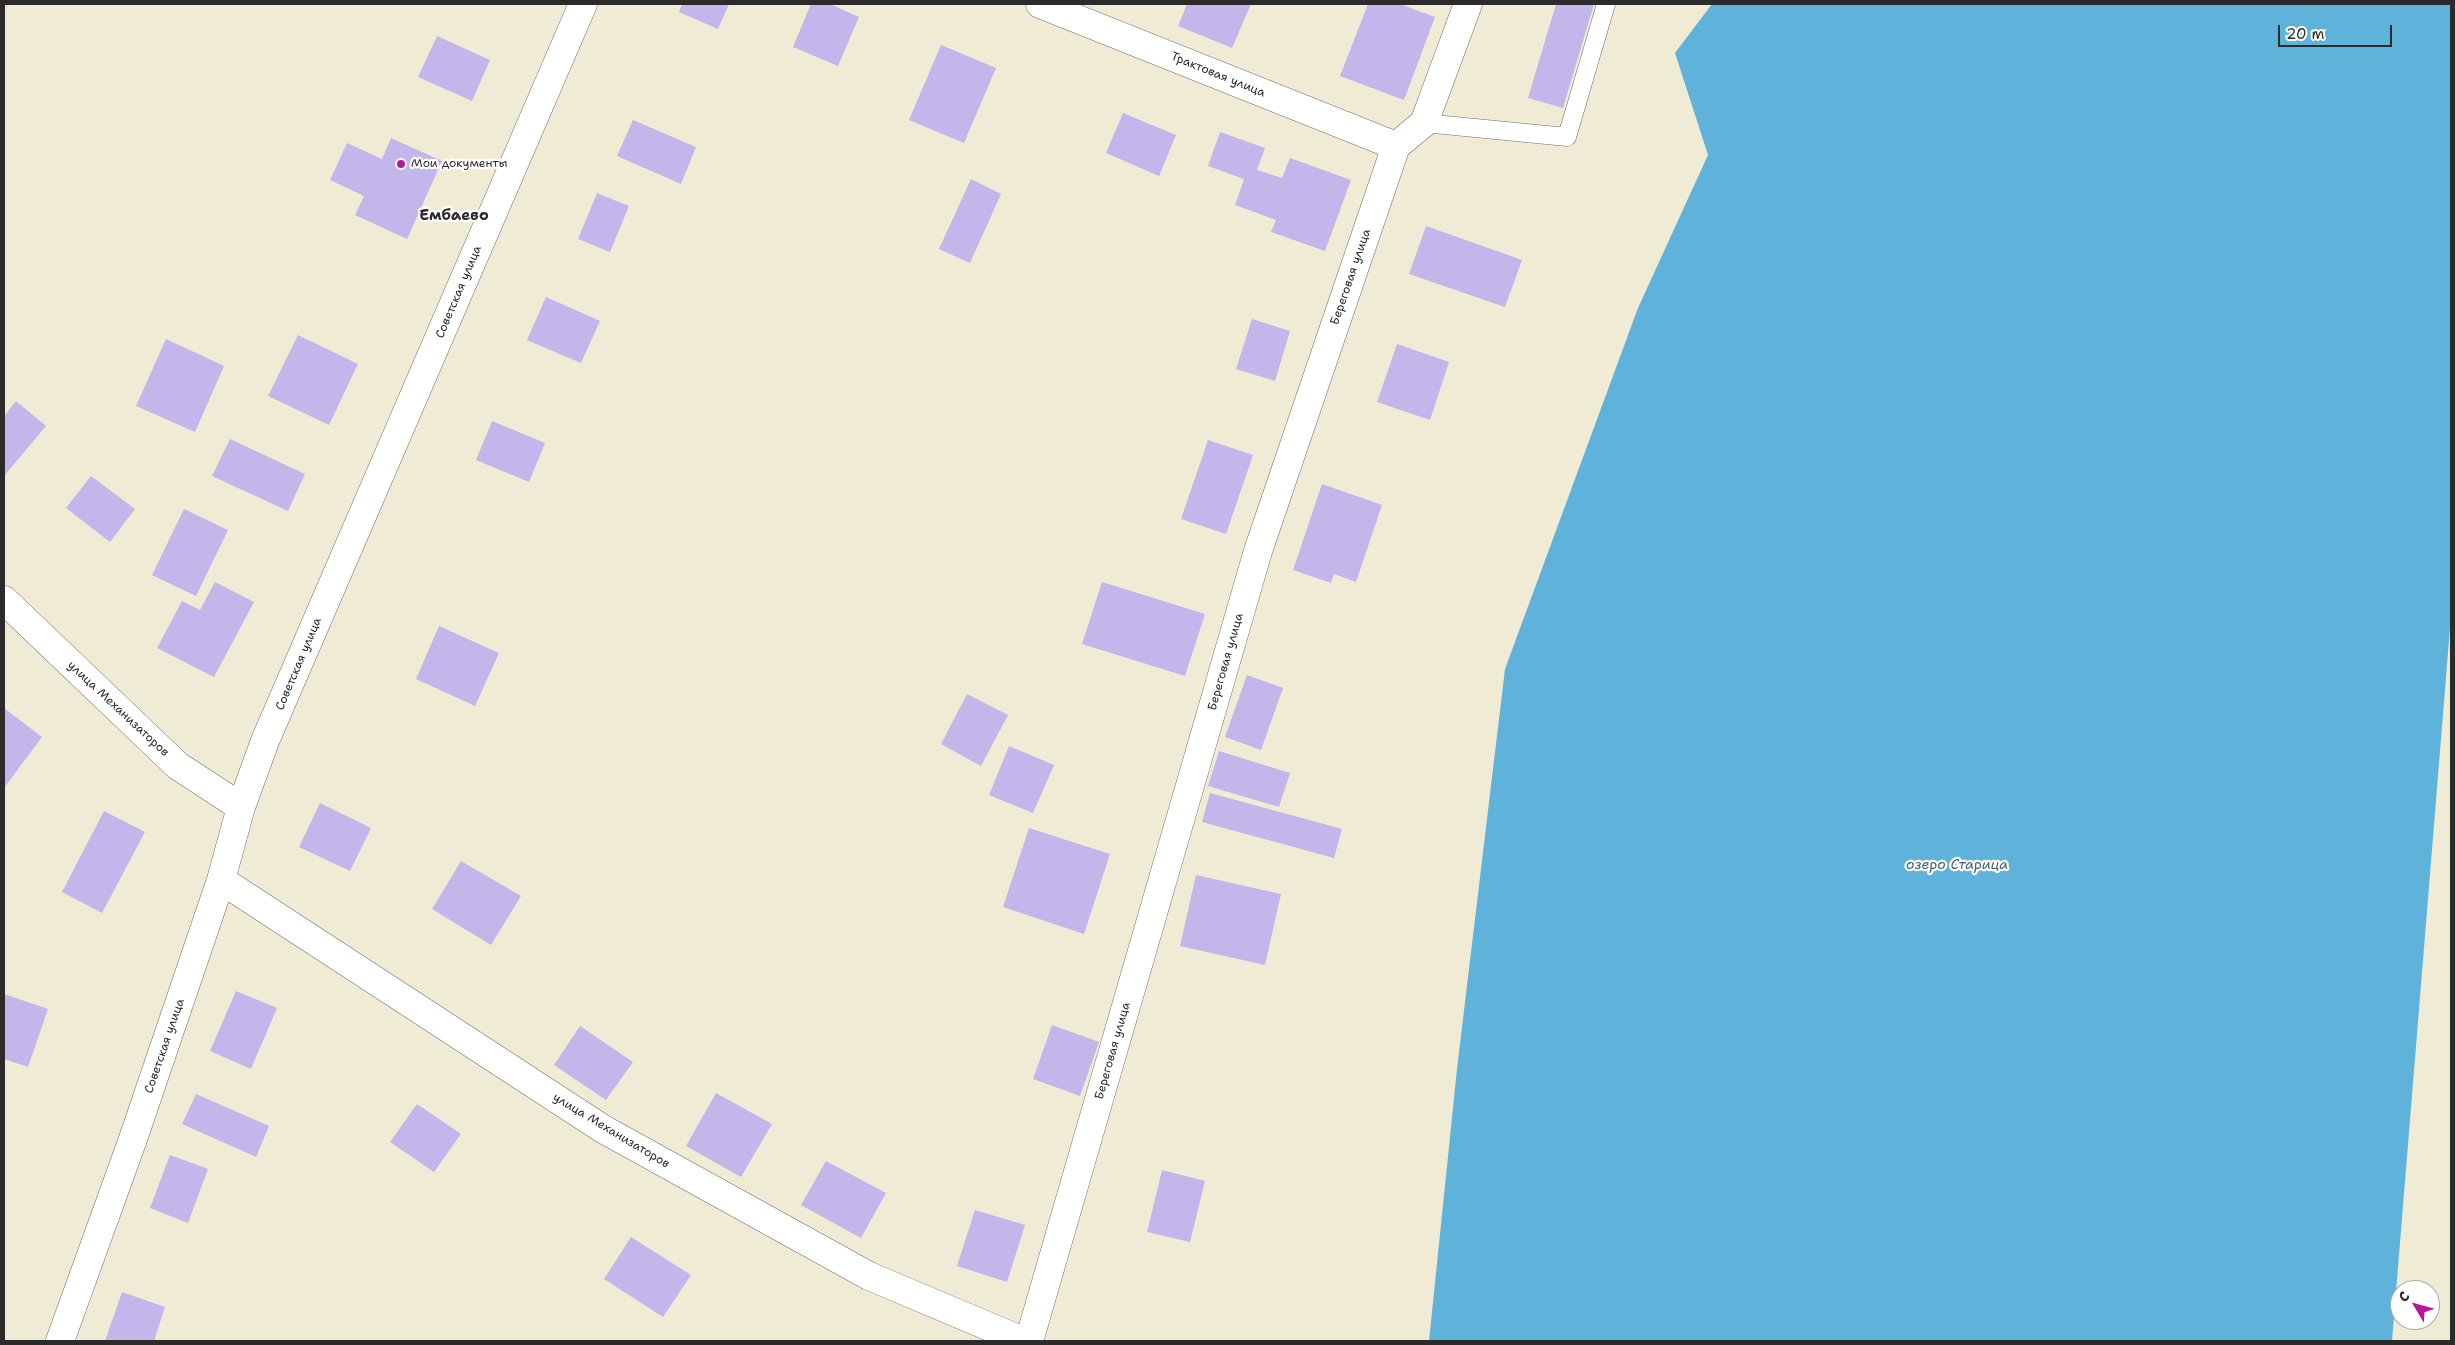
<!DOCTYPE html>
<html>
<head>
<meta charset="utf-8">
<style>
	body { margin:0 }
	#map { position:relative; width:2455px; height:1345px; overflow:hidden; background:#f0ebd5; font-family:"Shantell Sans",sans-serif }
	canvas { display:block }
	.frame { position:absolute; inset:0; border:5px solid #2b2b2b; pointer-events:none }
	.north { position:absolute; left:2390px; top:1280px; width:50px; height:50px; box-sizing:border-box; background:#fff; border:1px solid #aaa; border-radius:50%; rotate:307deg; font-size:14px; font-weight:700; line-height:20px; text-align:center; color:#2b2b2b }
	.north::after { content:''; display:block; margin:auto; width:18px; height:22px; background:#b5179e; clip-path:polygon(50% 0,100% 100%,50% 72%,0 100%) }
	.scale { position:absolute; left:2278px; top:25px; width:114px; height:22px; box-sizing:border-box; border:2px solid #2b2b2b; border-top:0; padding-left:6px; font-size:15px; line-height:18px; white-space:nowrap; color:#2b2b2b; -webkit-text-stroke:4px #fff; paint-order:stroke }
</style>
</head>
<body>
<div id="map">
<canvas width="2455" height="1345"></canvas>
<div class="frame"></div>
<div class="north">С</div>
<div class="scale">20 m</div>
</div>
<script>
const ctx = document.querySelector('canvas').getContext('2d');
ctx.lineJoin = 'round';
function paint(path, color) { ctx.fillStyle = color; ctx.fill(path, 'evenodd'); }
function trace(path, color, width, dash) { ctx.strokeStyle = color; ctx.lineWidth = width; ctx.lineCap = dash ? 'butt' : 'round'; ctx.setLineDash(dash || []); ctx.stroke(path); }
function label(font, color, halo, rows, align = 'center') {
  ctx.font = font + ' "Shantell Sans",sans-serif'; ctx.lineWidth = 4.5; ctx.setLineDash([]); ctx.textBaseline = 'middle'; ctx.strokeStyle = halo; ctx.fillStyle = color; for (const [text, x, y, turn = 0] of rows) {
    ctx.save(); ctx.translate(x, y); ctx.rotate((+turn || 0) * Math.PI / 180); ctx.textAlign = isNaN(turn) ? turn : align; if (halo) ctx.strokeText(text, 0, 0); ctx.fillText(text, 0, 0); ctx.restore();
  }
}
paint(new Path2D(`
	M1712,4H2451V616L2392,1341H1429L1457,1069L1505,669L1638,308L1708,155L1675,53Z`), '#5fb3db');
paint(new Path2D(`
	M682,4H729L718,29L679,12Z
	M811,4H830L859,17L838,66L793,47Z
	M1187,4H1251L1232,48L1178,26Z
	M1368,4H1400L1435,17L1404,100L1340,76Z
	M1556,4H1594L1563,108L1528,98Z
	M437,36L490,60L472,101L418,77Z
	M941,45L996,68L964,143L909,120Z
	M1123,113L1176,135L1159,176L1106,153Z
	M633,120L696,147L681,184L617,156Z
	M1220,132L1265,148L1257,170L1282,178L1290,158L1351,180L1325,251L1271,232L1276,220L1235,205L1244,179L1208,166Z
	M391,138L442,161L407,239L355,215L364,196L330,180L347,143L382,159Z
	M971,179L1001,194L970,263L939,249Z
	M597,193L629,206L610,252L578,239Z
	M1426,226L1522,260L1505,307L1409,274Z
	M546,297L600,321L581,363L527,340Z
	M1252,319L1290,331L1275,381L1236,369Z
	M298,335L358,364L329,425L268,396Z
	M166,339L224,366L195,432L136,406Z
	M1397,344L1449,362L1430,420L1377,402Z
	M16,401L46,426L4,476V416Z
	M492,421L545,443L529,482L476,460Z
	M230,439L305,474L288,511L212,476Z
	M1208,440L1253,455L1226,534L1181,519Z
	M91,476L135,509L110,542L66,508Z
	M1322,484L1382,505L1356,582L1334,574L1331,583L1293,570Z
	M184,509L228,530L196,596L152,575Z
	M215,582L254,602L214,677L157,648L182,601L200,610Z
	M1102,582L1205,614L1185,676L1082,644Z
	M439,626L499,653L475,706L416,679Z
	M1247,675L1283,688L1261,750L1225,737Z
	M967,694L1008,715L981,766L941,744Z
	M4,708L42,737L4,788Z
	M1009,746L1054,765L1033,813L989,795Z
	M1219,751L1290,773L1279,807L1208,786Z
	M1210,793L1342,829L1334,858L1202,822Z
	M320,803L371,828L350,871L299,847Z
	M104,811L145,832L102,913L62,892Z
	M1029,828L1110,854L1084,934L1003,907Z
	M461,861L521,896L491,945L432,909Z
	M1196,875L1281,894L1265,965L1180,946Z
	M236,991L277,1008L251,1069L210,1051Z
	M4,994L48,1009L28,1067L4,1059Z
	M1052,1025L1099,1042L1080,1096L1033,1079Z
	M580,1026L633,1062L606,1100L554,1065Z
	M716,1093L772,1124L741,1177L686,1146Z
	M196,1094L269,1126L256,1157L182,1124Z
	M417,1104L461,1134L434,1172L390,1142Z
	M170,1155L208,1169L188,1223L150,1208Z
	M826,1161L886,1193L861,1238L801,1205Z
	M1162,1170L1205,1181L1190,1242L1147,1232Z
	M975,1210L1025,1225L1007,1282L957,1266Z
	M631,1237L691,1275L663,1317L604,1279Z
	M122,1292L165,1307L154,1341H105Z`), '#c3b6eb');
const service = new Path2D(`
	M1424,123L1567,137L1606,4`);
const minor = new Path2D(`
	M1040,4L1396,146
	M4,600L178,766L241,807
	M221,880L603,1129L869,1276L1023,1341
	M60,1341L133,1139L221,880L241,807L265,741L583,4
	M1029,1341L1258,551L1396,146L1424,123L1468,4`);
trace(service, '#706e66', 19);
trace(minor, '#706e66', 29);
trace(service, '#fff', 18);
trace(minor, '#fff', 28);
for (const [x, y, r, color] of [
	[401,164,5,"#b5179e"]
]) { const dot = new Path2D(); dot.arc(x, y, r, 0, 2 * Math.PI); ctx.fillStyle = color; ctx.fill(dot); trace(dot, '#fff', 2); }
label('12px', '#2b2b2b', '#fff', [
	["Трактовая улица",1218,75,22],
	["Береговая улица",1351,277,-71],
	["Советская улица",459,292,-67],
	["Береговая улица",1226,662,-74],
	["Советская улица",299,664,-67],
	["улица Механизаторов",118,709,43],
	["Советская улица",165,1046,-71],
	["Береговая улица",1113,1051,-74],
	["улица Механизаторов",611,1131,31]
]);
label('12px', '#2b2b2b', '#fff', [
	["Мои документы",411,164]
], 'left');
label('italic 14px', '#406171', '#fff', [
	["озеро Старица",1957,865]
]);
label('bold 15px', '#2b2b2b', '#fff', [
	["Ембаево",454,216]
]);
</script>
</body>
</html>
